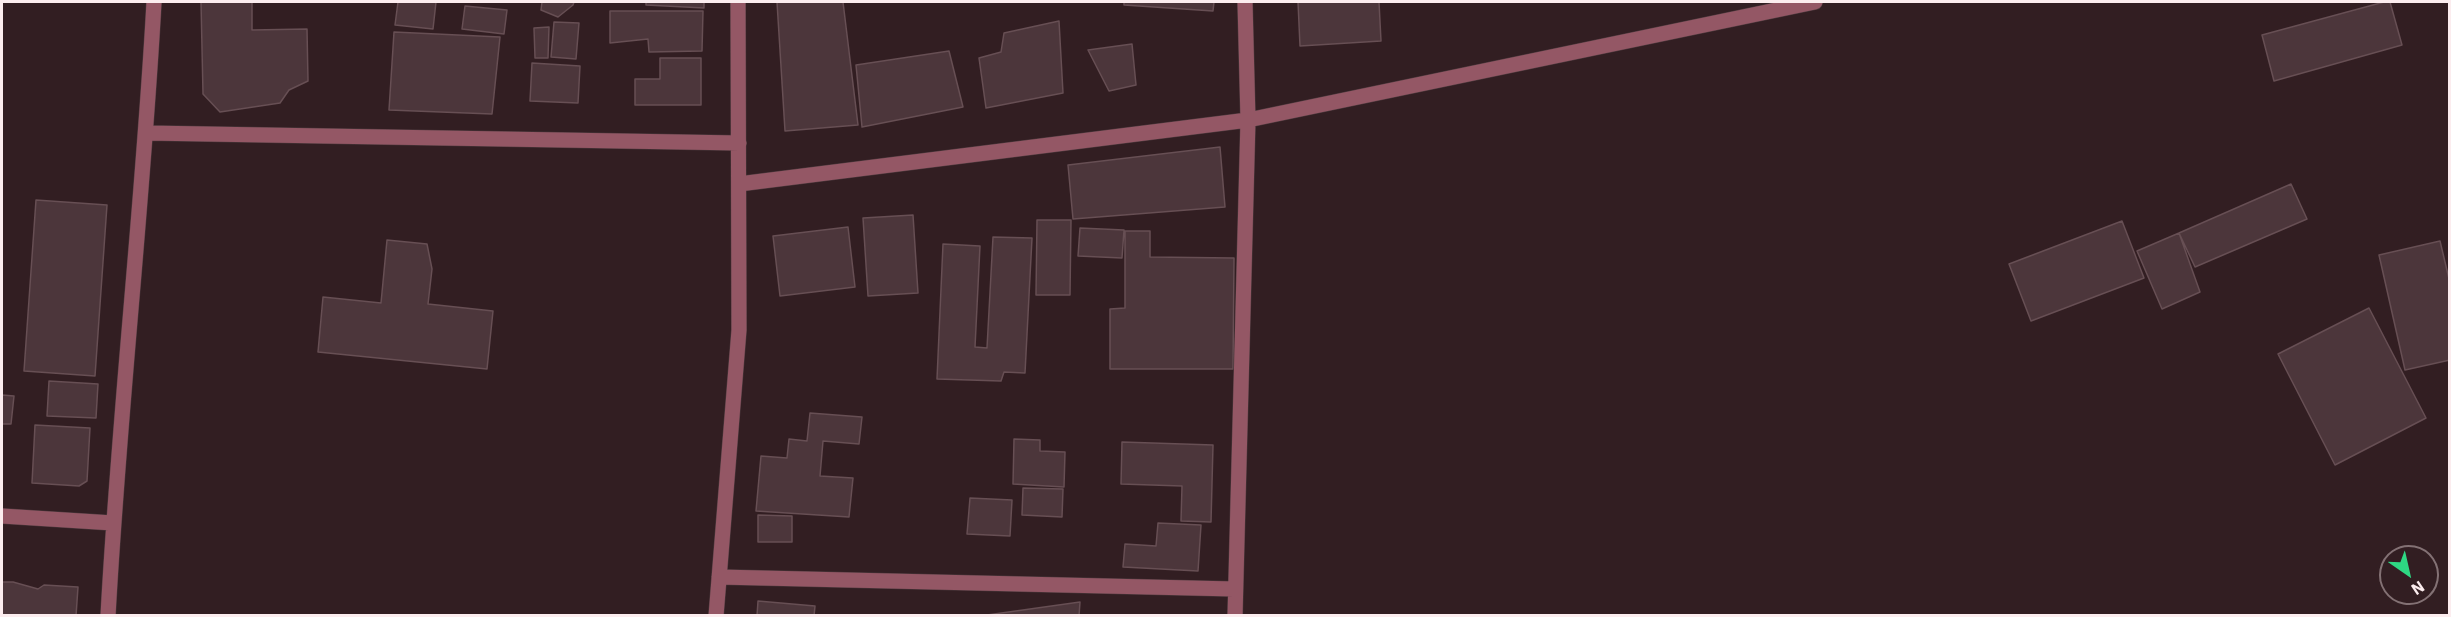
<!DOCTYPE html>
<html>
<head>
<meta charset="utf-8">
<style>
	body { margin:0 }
	#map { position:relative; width:2451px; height:617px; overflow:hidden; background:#321e22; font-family:"IBM Plex Sans",sans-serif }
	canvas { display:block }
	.frame { position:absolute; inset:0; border:3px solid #fcedef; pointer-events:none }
	.north { position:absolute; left:2379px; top:545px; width:60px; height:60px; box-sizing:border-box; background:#321e22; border:2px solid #837174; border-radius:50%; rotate:146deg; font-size:16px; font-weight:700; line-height:24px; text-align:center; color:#fcedef }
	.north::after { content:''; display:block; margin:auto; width:21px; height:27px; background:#2ed883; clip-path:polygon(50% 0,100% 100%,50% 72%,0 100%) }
</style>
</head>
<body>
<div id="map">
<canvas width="2451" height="617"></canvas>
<div class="frame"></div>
<div class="north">N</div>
</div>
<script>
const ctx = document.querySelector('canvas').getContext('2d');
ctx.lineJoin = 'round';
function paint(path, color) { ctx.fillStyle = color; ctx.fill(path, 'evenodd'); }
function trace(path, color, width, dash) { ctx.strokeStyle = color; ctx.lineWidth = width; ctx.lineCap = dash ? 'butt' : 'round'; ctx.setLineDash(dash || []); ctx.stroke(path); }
const building = new Path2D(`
	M201,2H252V30L307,29L308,81L289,90L280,103L220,112L203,94Z
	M398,2H436L433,29L395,25Z
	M542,2H574L573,5L558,17L541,10Z
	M646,2H704V8L646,5Z
	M777,2H843L858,125L785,131Z
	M1124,2H1214L1213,11L1124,5Z
	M1298,2H1379L1381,41L1300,46Z
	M2384,2H2390L2402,45L2274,81L2262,35Z
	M465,6L507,10L504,34L462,29Z
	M610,11H703L702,51L649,52L648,39L610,43Z
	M1059,21L1063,93L986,108L979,58L1001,52L1004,33Z
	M554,22L579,23L576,59L551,57Z
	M549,27L548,58H535L534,28Z
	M394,32L500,37L492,114L389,110Z
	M1132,44L1136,85L1109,91L1088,50Z
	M949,51L963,107L862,127L856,65Z
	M660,58H701V105H635V79H660Z
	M532,63L580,66L578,103L530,101Z
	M1220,147L1225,207L1073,219L1068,165Z
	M2291,184L2307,219L2195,267L2179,233Z
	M36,200L107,205L95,376L24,371Z
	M913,215L918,293L868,296L863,218Z
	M1037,220H1071L1070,295H1036Z
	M2122,221L2144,278L2031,321L2009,264Z
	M848,227L855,287L780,296L773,236Z
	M1080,228L1124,230L1122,258L1078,256Z
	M1125,231H1150V257L1234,258L1233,369H1110V309L1125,308Z
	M2179,233L2200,292L2162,309L2137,251Z
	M993,237L1032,238L1025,373L1004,372L1001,381L937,379L943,244L980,246L975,347L987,348Z
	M387,240L427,244L432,269L428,304L493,311L487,369L318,352L323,297L381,303Z
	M2440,241L2450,283V360L2405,370L2379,255Z
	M2369,308L2426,418L2335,465L2278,354Z
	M49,381L98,384L96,418L47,416Z
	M2,395L14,396L11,424H2Z
	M810,413L862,417L859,444L823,441L820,476L853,478L849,517L756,511L761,456L787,458L789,439L807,441Z
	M35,425L90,428L87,481L79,486L32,483Z
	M1014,439L1040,440V451L1065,452L1064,487L1013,484Z
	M1122,442L1213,445L1211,522L1181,521L1182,486L1121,484Z
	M1023,488L1063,489L1062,517L1022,515Z
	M970,498L1012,500L1010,536L967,534Z
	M758,515L792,516V542H758Z
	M1158,523L1201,525L1198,571L1123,567L1125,544L1156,546Z
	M2,582H13L38,589L44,585L78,587L76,616H2Z
	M758,601L815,606L814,616H757Z
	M1080,602L1079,616H980Z`);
paint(building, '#4c363b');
trace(building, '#674f54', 1.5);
const minor = new Path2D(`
	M147,133L739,143
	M739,184L1248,120L1815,2
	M2,516L113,523
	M719,577L1234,589
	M108,616C119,411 143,206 154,2
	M716,616L739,330L738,2
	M1235,616L1248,120L1245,2`);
trace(minor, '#4e3b3f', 16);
trace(minor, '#945765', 15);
</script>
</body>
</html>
